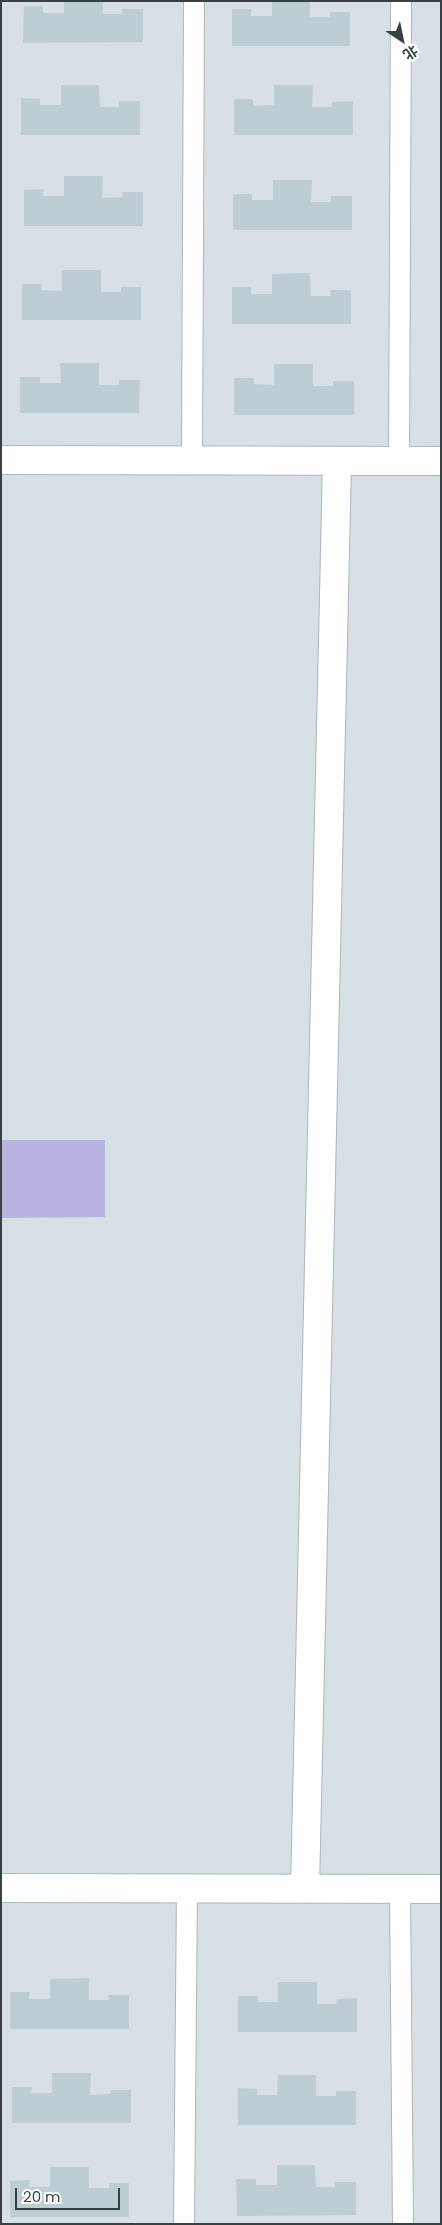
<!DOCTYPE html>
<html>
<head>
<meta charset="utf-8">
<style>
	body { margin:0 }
	#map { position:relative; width:442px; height:2225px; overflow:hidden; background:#e7eef2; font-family:Poppins,"Noto Sans SC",sans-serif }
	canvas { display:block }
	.frame { position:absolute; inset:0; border:2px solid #374144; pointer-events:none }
	.north { position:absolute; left:377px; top:15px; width:50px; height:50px; -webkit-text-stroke:4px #fff; paint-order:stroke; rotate:146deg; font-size:14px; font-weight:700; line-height:20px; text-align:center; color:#374144 }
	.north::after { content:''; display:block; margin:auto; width:18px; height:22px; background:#374144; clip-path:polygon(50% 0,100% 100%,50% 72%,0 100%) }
	.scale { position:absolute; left:15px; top:2188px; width:105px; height:22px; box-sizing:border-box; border:2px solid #374144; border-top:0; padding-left:6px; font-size:15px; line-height:18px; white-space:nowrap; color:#374144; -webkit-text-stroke:4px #fff; paint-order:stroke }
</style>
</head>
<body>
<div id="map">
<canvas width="442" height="2225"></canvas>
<div class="frame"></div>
<div class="north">北</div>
<div class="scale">20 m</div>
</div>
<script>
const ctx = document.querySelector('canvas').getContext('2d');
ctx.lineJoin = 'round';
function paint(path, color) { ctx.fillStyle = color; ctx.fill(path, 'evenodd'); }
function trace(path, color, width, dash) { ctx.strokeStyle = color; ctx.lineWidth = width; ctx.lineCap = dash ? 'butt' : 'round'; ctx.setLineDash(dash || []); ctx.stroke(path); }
paint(new Path2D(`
	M1,1H441V2224H1Z`), '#d6e0e5');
paint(new Path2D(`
	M1,1140H105V1217L1,1218Z`), '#b8b4e2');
paint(new Path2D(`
	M64,1H103V14H122V9H143V42L23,43L24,6H43V13H64Z
	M272,1H310V17H330V12H350V46H232V9H251V16H272Z
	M61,85H99L100,107H119V101H140V135H21V98L40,99V105H61Z
	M274,85H313L312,107H332V102L353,101V135H234V99H253V106L274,105Z
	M64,176H103L102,198L122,197L123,192H143V226H24V190L44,189L43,196H64Z
	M273,180H312L311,202H331V196H352V230H233V194H252V200H273Z
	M62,270H101V292H121V287H141V320H22V284H42L41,290L62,291Z
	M310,273L311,296H331L330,290H351V324H232V287H251V294H272V274Z
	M60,363H99V385H119V380H140L139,413H20V377H40V383H61Z
	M274,364H313V386H333V381H354V415H234V378H254V384L274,385Z
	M89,1978V2000H109L108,1995H129V2029H10V1992H30L29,1999H50V1979Z
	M278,1982H317V2004H336L337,1999L357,1998V2032H238V1996H258V2002H278Z
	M52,2073H91L90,2095L110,2094L111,2090H131V2123H12V2087H32L31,2093H52Z
	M278,2075H316V2096H336V2091H356V2125H238V2088L257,2089V2095H277Z
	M277,2165H315L316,2187H335V2182H356V2215L237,2216L236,2179H256V2185H277Z
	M50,2167H89V2188H109V2183H129V2217H10V2181L30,2180L29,2187H50Z`), '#becdd2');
const service = new Path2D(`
	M192,460L194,1
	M399,461L401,1
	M400,1889L403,2224
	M184,2224L187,1889`);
const minor = new Path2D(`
	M1,460L441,461
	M1,1888L441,1889
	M305,1889L337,461`);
trace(service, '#abb7bc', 22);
trace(minor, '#abb7bc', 30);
trace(service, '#fff', 20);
trace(minor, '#fff', 28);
</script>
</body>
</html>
